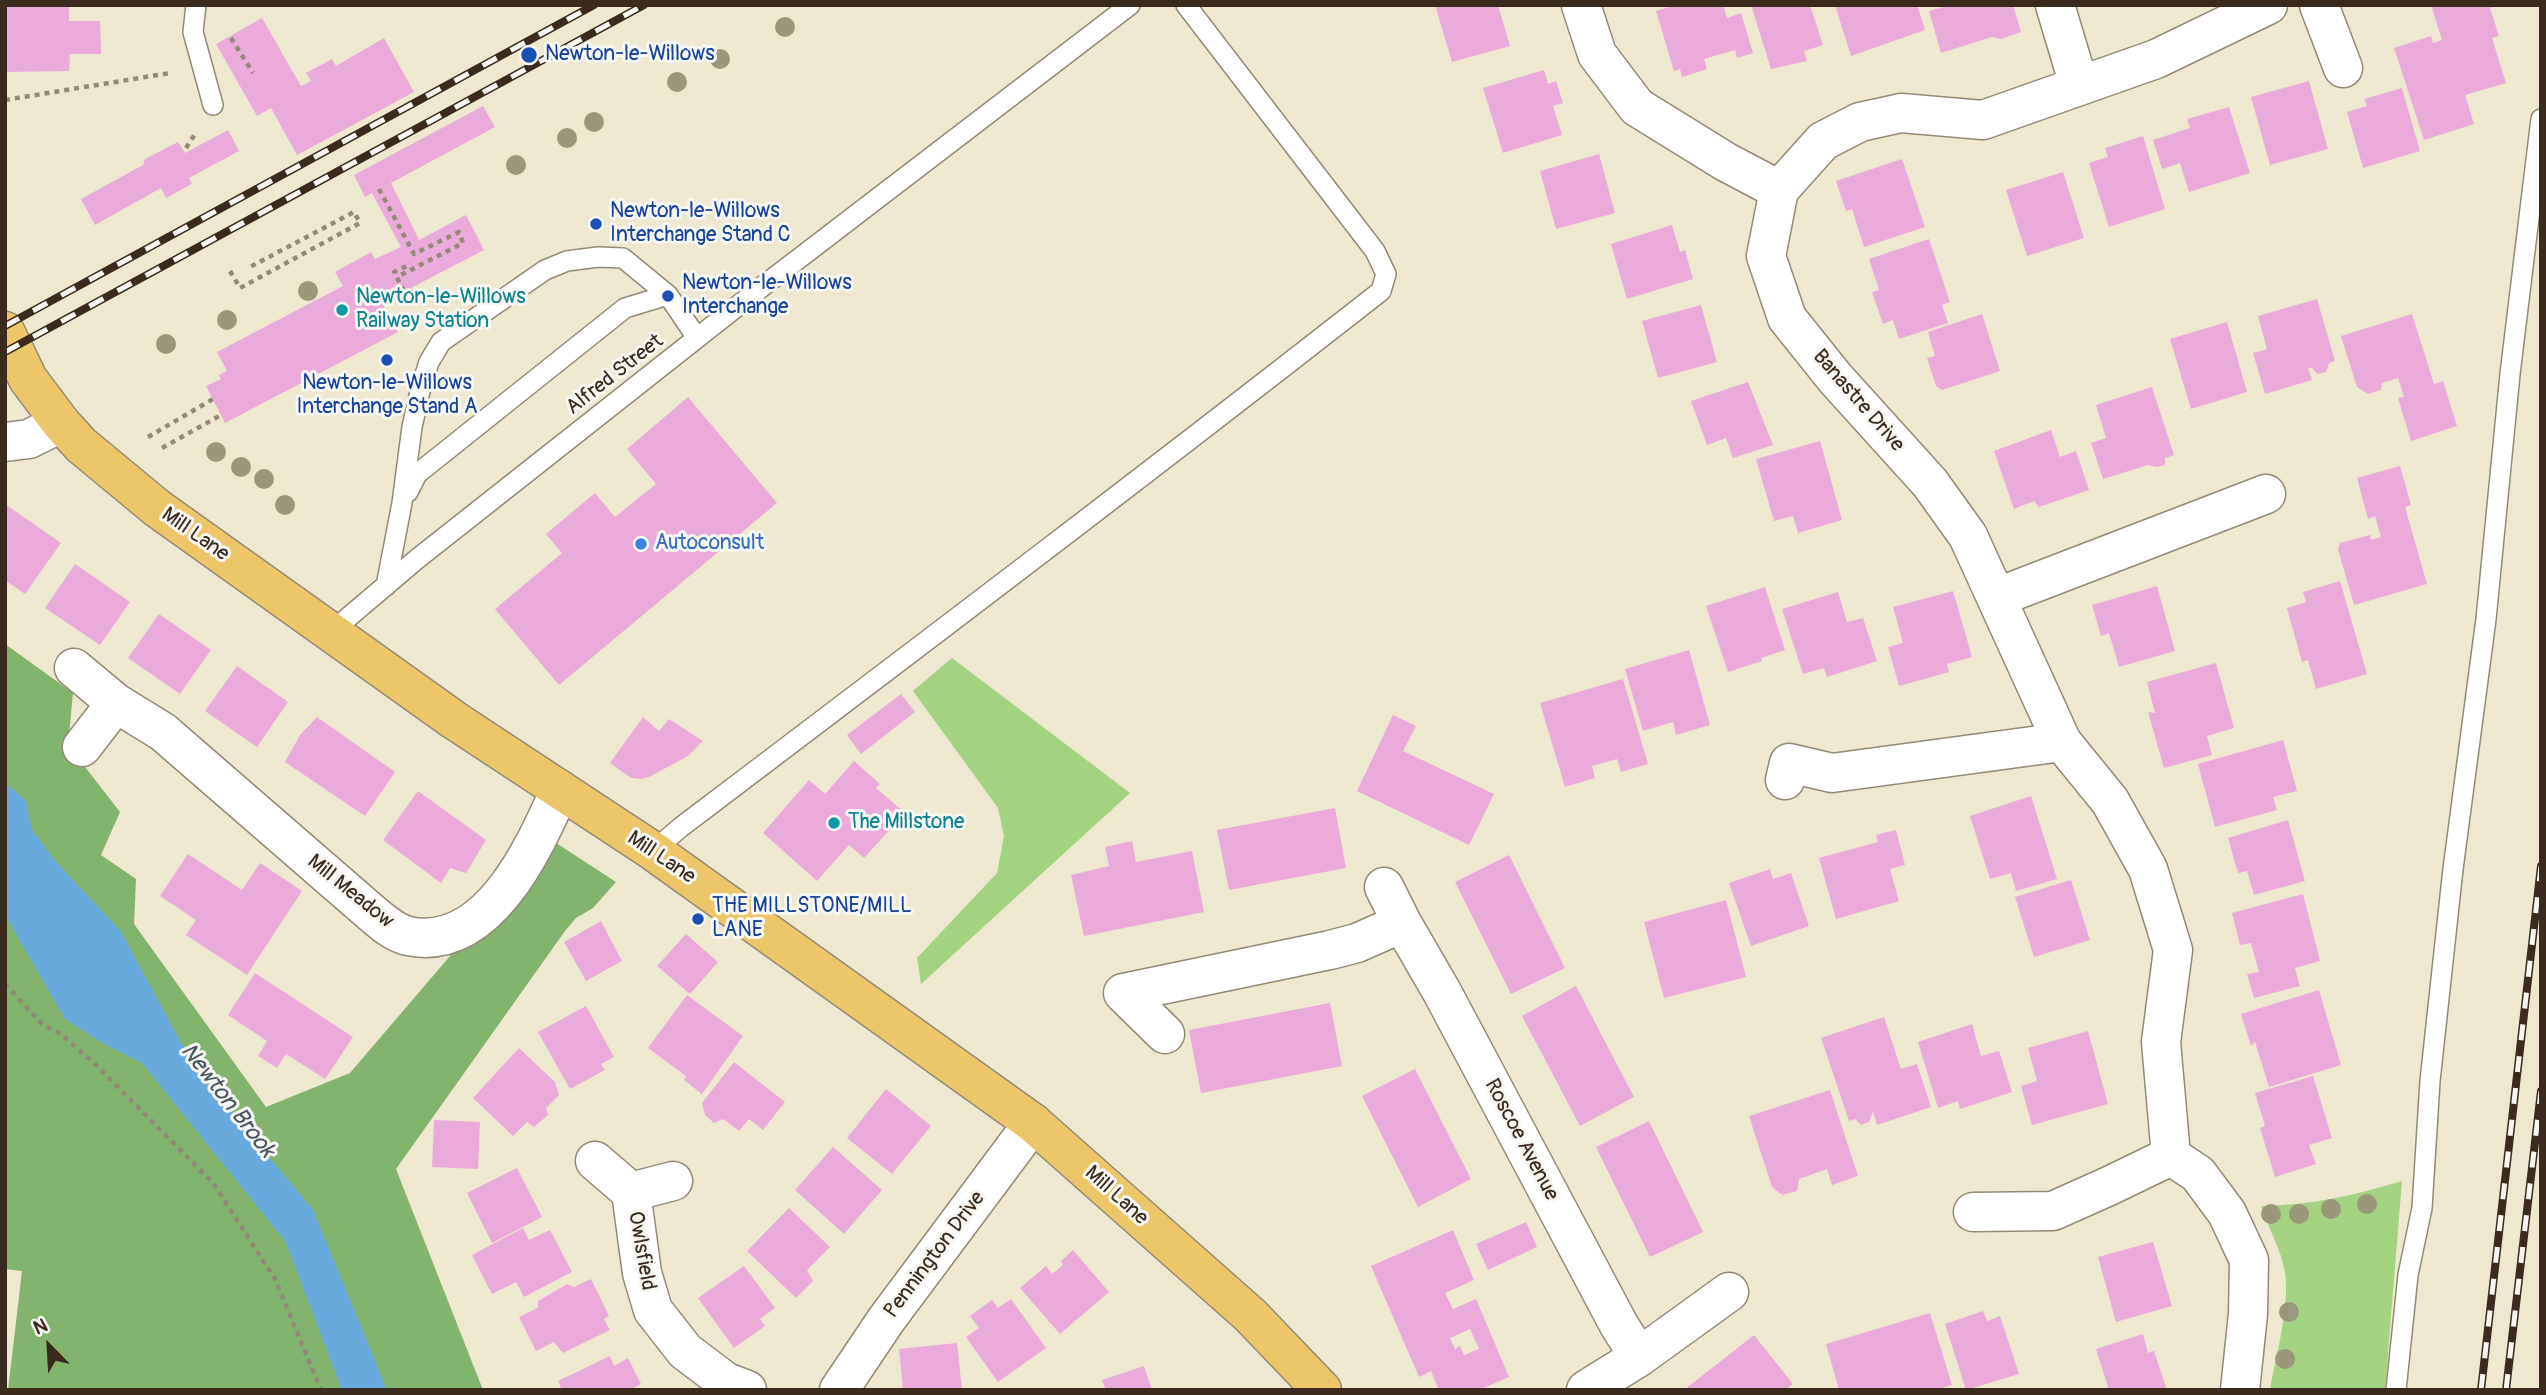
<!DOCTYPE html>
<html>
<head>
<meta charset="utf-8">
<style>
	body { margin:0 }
	#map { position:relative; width:2546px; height:1395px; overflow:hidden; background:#eee8d0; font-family:Pangolin,sans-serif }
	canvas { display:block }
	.frame { position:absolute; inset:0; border:7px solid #3b2a1e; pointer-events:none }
	.north { position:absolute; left:14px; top:1311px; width:70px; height:70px; -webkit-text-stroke:5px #f6f6f2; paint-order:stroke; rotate:336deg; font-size:19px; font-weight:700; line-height:28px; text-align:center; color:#3b2a1e }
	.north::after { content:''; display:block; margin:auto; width:24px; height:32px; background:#3b2a1e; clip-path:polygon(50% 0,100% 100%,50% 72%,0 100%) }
</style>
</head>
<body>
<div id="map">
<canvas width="2546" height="1395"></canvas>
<div class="frame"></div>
<div class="north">N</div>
</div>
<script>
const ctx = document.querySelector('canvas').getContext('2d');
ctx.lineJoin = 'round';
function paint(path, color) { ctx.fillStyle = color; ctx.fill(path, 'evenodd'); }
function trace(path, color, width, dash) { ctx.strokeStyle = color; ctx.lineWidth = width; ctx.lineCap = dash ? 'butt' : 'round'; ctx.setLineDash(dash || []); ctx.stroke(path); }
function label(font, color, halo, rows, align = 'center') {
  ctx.font = font + ' Pangolin,sans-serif'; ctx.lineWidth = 6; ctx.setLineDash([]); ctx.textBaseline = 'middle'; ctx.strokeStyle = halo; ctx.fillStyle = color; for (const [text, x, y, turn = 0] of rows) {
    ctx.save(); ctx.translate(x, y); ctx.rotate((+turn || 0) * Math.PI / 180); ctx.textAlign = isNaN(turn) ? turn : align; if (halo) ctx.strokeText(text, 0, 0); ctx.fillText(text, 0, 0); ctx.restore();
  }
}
paint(new Path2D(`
	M952,658L1130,793L921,984L917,958L997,873L1004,836L998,808L913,691Z
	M2402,1181L2385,1390H2270C2276,1354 2290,1308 2285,1272C2281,1249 2268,1228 2261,1206C2313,1205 2352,1196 2402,1181Z`), '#a3d280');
paint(new Path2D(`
	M5,644L73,693L68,745L120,812L101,855L136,879L134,924L266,1107L350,1073L550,839L616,882L593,908L576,918L565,931L396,1169L483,1390H8L22,1271L5,1269Z`), '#82b46e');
paint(new Path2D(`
	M5,782L26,801L32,830L56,862L120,930L193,1065L313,1210L387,1390H342L285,1241L142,1063L104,1044L65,1019L5,915Z`), '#68aadc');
paint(new Path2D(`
	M7,5H69V21H100L101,54H70L69,71L7,72Z
	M1435,5H1498L1510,46L1452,62Z
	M1675,5H1723L1727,18L1741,13L1753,53L1737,58L1735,50L1704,59L1707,69L1682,77L1680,69L1674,71L1656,11Z
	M1751,5H1810L1823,45L1804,51L1807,61L1771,69Z
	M1835,5H1917L1925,30L1851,56Z
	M1944,5H2013L2021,32L2001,39L1992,37L1941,53L1929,11L1944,7Z
	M2431,5H2498L2490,8L2499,36L2492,38L2506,83L2465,95L2474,124L2424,140L2394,48L2431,36L2433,43L2442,40Z
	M262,18L301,86L311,81L306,73L332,59L336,66L384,38L414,92L297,155L271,108L257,116L216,44Z
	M1544,70L1548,84L1556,81L1563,103L1553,106L1562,135L1503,153L1483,88Z
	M2309,81L2328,149L2270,165L2251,97Z
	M2402,88L2420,151L2363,168L2347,112L2367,106L2364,99Z
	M483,106L495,127L391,183L419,240L466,215L484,250L382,303L398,332L225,423L206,386L221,379L219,375L227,371L217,352L343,286L335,272L371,252L375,259L401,247L372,193L365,197L354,175Z
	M2229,107L2250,173L2189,192L2180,163L2162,169L2153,140L2190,128L2187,119Z
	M228,130L239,151L189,178L192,184L166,198L161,188L95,225L81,199L143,165L145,159L178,142L185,153Z
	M2143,136L2165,209L2109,227L2089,163L2108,157L2105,148Z
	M1599,154L1615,213L1556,229L1540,171Z
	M1902,159L1925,227L1864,247L1852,209L1846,211L1836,181Z
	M2063,172L2084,238L2027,256L2006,190Z
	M1672,225L1680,252L1685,250L1693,279L1627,299L1611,244Z
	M1929,239L1950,302L1942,305L1948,323L1899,339L1893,320L1883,324L1872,292L1879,290L1869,259Z
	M2317,299L2335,361L2329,363L2326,372L2317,374L2312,368H2308L2312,380L2265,394L2253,353L2267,349L2258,316Z
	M1701,305L1717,362L1658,378L1642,321Z
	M1982,314L2000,371L1942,390L1936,386L1927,358L1935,356L1928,332Z
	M2412,314L2434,384L2443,381L2457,426L2411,441L2398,398L2404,397L2398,378L2382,383L2381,390L2368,394L2357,387L2341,336Z
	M2227,322L2247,392L2191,409L2170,339Z
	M1748,382L1773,445L1733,458L1726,438L1707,445L1691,401Z
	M2152,387L2174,455L2165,458V465L2157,467L2148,465L2103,479L2091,443L2106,438L2096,405Z
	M688,397L777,503L559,685L495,609L562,553L546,534L595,493L615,517L656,484L627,449Z
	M2051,430L2060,457L2076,451L2089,490L2039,507L2034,501L2014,509L1994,451Z
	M1820,441L1842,520L1798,533L1793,516L1774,521L1756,459Z
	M2400,466L2411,505L2405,507L2427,584L2354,605L2338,549L2340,543L2370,535L2371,540L2381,537L2375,516L2368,519L2357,478Z
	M5,504L61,543L25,594L5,580Z
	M75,564L130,602L100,645L45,608Z
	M2340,581L2367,674L2316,689L2308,660L2302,662L2287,608L2306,602L2303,592Z
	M2157,586L2175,651L2119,667L2109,633L2101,636L2092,605Z
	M1765,587L1785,650L1761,658L1762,661L1728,672L1706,606Z
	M1953,591L1972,657L1947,664L1949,672L1899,686L1888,647L1903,643L1893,607Z
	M1838,592L1847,622L1863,618L1877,661L1827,677L1824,668L1803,674L1782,609Z
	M159,614L211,650L180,694L128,658Z
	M1689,650L1710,725L1676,735L1673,722L1643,731L1625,669Z
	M2216,663L2234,728L2207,736L2212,755L2164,768L2148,712L2155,713L2147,682Z
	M237,666L288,702L257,747L205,711Z
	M1623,679L1648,764L1621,772L1617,759L1592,766L1595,778L1565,787L1540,703Z
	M901,694L915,712L861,754L847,735Z
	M1393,715L1416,726L1403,751L1494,794L1469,845L1357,791Z
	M317,717L395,772L365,816L285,762L300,735Z
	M643,717L659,731L669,719L703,741L688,756L651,776L642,779L631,778L610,763Z
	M2283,740L2297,791L2273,797L2277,810L2215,827L2198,764Z
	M854,761L880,784L876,788L905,813L864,858L849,845L817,881L763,833L809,780L825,794Z
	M418,791L486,840L466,873L450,868L441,883L383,840Z
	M2031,796L2057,879L2016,891L2011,873L1990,879L1970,816Z
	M1335,808L1346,868L1229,890L1217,830Z
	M2288,820L2305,881L2254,895L2247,871L2238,873L2228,838Z
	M1896,830L1905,865L1890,869L1899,901L1836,919L1819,858L1878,842L1876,835Z
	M1132,841L1136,862L1192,851L1204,912L1084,936L1071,875L1109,866L1105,847Z
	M188,854L242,890L260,863L302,891L247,975L186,935L196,920L160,896Z
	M1509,855L1565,968L1511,994L1455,882Z
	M1770,869L1773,879L1791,873L1809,926L1751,946L1729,883Z
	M2071,880L2090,940L2034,957L2015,897Z
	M2303,894L2320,961L2295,968L2300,986L2254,998L2247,974L2259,972L2251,943L2240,945L2232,913Z
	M1726,900L1746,977L1664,998L1644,922Z
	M601,921L622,961L586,981L564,942Z
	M686,934L718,962L690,994L657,966Z
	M255,973L353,1037L325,1079L286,1054L277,1068L258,1056L267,1041L228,1015Z
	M1576,986L1634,1097L1580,1126L1522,1016Z
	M2319,990L2341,1065L2269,1087L2255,1042L2251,1046L2241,1014Z
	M687,995L743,1036L702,1094L684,1080L686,1076L648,1048Z
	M1330,1003L1342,1066L1201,1093L1189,1030Z
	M586,1006L614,1057L601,1064L605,1070L570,1089L538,1032Z
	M1884,1017L1901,1069L1917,1064L1931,1107L1877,1125L1873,1111L1869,1122L1861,1125L1855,1119L1849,1121L1821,1038Z
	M1972,1024L1981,1056L1999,1051L2012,1092L1960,1109L1958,1101L1938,1108L1918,1042Z
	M2088,1031L2108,1104L2032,1125L2021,1086L2037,1081L2028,1048Z
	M519,1048L555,1082L559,1095L546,1108L548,1115L534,1127L527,1122L513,1136L473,1098Z
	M734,1062L785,1102L763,1130L749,1119L739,1131L723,1119L714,1123L705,1115L702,1103Z
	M1415,1069L1471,1179L1418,1207L1362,1096Z
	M2313,1076L2332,1138L2309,1145L2316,1164L2275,1177L2260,1128L2265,1126L2255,1093Z
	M886,1089L931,1126L892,1174L847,1138Z
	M1830,1090L1858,1176L1832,1185L1827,1169L1799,1179L1797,1191L1782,1195L1772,1187L1749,1116Z
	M434,1120L480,1122L478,1169L432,1167Z
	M1649,1121L1703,1232L1650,1257L1596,1147Z
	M833,1147L882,1190L844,1234L795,1190Z
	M517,1168L542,1217L492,1243L467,1193Z
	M789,1208L830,1247L807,1270L813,1281L796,1298L747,1251Z
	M1526,1222L1537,1247L1488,1270L1476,1244Z
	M523,1228L529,1240L550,1230L572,1272L524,1297L516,1282L492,1294L472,1255Z
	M1453,1230L1474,1280L1445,1293L1453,1309L1476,1299L1509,1377L1479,1390H1439L1431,1371L1419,1377L1371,1266ZM1470,1329L1479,1349L1464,1355L1460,1346L1455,1349L1450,1338Z
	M2153,1242L2172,1306L2116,1322L2098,1257Z
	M1073,1250L1109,1292L1060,1334L1020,1288L1046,1266L1052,1274L1063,1265L1061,1261Z
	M744,1266L775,1308L760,1319L765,1326L734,1348L698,1298Z
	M591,1279L609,1316L604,1319L610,1330L563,1353L554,1342L536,1351L519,1317L538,1308V1301L567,1284L574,1287Z
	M1011,1299L1046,1348L998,1382L966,1337L979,1328L970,1316L992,1300L998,1308Z
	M1983,1311L1987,1321L2000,1316L2019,1374L1966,1390L1945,1324Z
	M1930,1313L1952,1385L1935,1390H1839L1826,1344Z
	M2143,1334L2148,1353L2154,1351L2167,1390H2109L2096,1349Z
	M1754,1335L1793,1384L1785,1390H1684Z
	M957,1343L962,1390H903L899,1349Z
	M610,1356L614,1366L628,1358L641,1384L630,1390H562L558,1381Z
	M1144,1366L1152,1390H1106L1102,1380Z`), '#eaabda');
const service = new Path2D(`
	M196,5L193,32L213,105
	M408,492L417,474L625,308L668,295
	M386,586L402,503L412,427L421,387L429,362L441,342L545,270L567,261L598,257L623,258L668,295L697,338
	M331,632L417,559L763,286L1130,5
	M653,851L681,827C916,649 1150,472 1381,291L1386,274L1375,251L1186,5
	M2396,1390L2408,1275L2422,1208L2430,1081L2453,869L2486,619L2510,374L2541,119`);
const minor = new Path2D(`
	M1581,5L1597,54L1637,107L1726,162L1779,190
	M2055,5L2079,85
	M2319,5L2343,68
	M5,442L29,439L61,423
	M1998,597L2266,494
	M74,668L116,703L163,732L367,909C379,919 392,932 408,936C488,953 534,848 560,790
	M82,747L116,703
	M1785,780L1789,763L1832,773L2062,742
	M1384,887L1402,923
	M1165,1034L1123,993L1330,950L1357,943L1402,923L1442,992L1619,1325L1639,1357
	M595,1161L631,1192L642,1273L653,1310L685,1351L726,1382L747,1390
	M631,1192L673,1181
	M1973,1212L2053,1211L2109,1186L2171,1156
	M839,1390L886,1320L1033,1123
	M1586,1390L1639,1357L1729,1292
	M2240,1390L2248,1314L2249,1260L2227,1213L2198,1174L2171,1156L2161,1042L2173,950L2148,869L2110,801L2062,742L1968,536L1930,483L1835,378L1787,318L1766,256L1779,190L1823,141L1860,122L1901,113L1983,120L2156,59L2268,5`);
const primary = new Path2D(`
	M5,331L28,379L61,423L81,445L157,508L454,720L653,851L1033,1123L1250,1315L1322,1390`);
trace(service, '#948977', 22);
trace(minor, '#948977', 41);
trace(primary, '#948977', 41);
trace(new Path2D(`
	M231,38L253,73
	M5,100L170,73
	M186,148L195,134
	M379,189L414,254L459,232L463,243L397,277
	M230,271L240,288L360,223L354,212L248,268
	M404,291L394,272L411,264
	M148,437L213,399
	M162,448L221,415
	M5,984L42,1024L61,1034L96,1065L213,1183L275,1279L321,1390`), '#948977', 4.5, [5, 5]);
trace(service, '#fff', 19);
trace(minor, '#fff', 38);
trace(primary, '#ecc669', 38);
const rail = new Path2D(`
	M5,326L594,5
	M5,352L644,5
	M2481,1390L2541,866
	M2506,1390L2541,1091`);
trace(rail, '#3b2a1e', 8);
trace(rail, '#f6f6f2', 5, [16]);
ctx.fillStyle = '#9a977b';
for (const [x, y] of [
	[785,27],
	[720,59],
	[677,82],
	[594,122],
	[567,138],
	[516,165],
	[308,291],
	[227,320],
	[166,344],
	[216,452],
	[241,467],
	[264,479],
	[285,505],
	[2367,1204],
	[2331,1209],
	[2271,1214],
	[2299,1214],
	[2289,1312],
	[2285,1359]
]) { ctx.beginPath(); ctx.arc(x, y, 10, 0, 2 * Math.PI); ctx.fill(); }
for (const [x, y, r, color] of [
	[529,55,9,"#1a4fb4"],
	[596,224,7,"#1a4fb4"],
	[668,296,7,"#1a4fb4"],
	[342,310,7,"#0f9aa8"],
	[387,360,7,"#1a4fb4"],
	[641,544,7,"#3f7fe0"],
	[834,823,7,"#0f9aa8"],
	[698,919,7,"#1a4fb4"]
]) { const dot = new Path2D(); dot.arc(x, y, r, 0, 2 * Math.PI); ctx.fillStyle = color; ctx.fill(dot); trace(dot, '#f6f6f2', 2.5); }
label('21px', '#164399', '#f6f6f2', [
	["Newton-le-Willows",545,55],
	["Newton-le-Willows",610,212],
	["Interchange Stand C",610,236],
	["Newton-le-Willows",682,284],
	["Interchange",682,308],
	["Newton-le-Willows",387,384,"center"],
	["Interchange Stand A",387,408,"center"],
	["THE MILLSTONE/MILL",712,907],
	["LANE",712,931]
], 'left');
label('21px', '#0d838f', '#f6f6f2', [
	["Newton-le-Willows",356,298],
	["Railway Station",356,322],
	["The Millstone",848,823]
], 'left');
label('21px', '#3b2a1e', '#f6f6f2', [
	["Alfred Street",615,375,-38],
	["Banastre Drive",1858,401,49],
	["Mill Lane",195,535,35],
	["Mill Lane",661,858,34],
	["Mill Meadow",350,892,39],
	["Roscoe Avenue",1521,1140,62],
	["Mill Lane",1116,1196,42],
	["Owlsfield",641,1251,80],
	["Pennington Drive",935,1255,-53]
]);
label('21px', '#366cbe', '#f6f6f2', [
	["Autoconsult",655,544]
], 'left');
label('italic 23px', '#4b5760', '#f6f6f2', [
	["Newton Brook",227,1101,52]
]);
</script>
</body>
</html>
